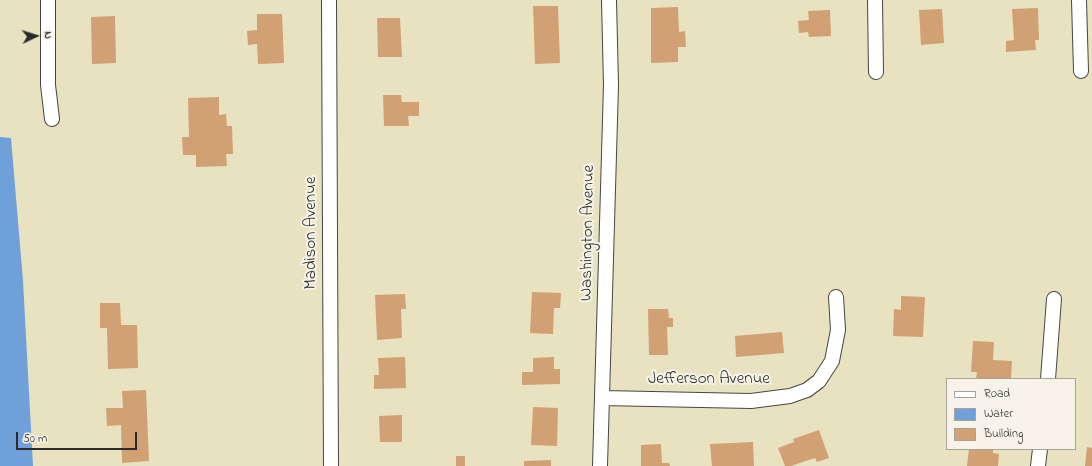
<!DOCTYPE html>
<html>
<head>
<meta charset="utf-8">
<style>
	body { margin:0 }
	#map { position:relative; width:1092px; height:466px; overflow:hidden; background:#e8e2c0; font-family:"Indie Flower",sans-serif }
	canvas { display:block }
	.legend { position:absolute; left:946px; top:378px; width:130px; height:72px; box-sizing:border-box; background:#f7f3e8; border:1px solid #a5a39c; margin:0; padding:5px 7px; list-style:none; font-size:12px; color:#2b2b2b }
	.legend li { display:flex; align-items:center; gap:8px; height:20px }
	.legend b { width:20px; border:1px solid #a5a39c }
	.north { position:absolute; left:16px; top:16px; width:40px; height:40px; -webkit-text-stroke:3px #f7f3e8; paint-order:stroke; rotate:86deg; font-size:11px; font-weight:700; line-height:16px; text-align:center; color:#2b2b2b }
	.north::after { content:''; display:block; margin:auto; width:14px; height:18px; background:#2b2b2b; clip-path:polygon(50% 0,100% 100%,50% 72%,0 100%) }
	.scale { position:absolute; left:16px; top:432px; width:121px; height:18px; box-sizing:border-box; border:2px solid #2b2b2b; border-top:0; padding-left:5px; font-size:12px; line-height:14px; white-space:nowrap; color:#2b2b2b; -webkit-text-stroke:3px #f7f3e8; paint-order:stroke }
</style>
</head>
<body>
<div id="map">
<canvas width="1092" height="466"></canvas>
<ul class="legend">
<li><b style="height:5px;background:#fff"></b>Road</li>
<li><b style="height:11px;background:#70a0da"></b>Water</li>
<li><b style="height:11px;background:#d1a173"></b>Building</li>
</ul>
<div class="north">N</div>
<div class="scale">50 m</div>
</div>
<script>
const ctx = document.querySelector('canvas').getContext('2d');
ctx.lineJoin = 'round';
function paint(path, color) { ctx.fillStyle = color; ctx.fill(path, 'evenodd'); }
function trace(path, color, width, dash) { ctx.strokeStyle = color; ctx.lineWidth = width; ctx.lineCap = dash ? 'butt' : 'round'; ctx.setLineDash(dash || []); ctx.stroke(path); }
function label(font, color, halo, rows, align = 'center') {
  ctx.font = font + ' "Indie Flower",sans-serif'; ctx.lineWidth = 4; ctx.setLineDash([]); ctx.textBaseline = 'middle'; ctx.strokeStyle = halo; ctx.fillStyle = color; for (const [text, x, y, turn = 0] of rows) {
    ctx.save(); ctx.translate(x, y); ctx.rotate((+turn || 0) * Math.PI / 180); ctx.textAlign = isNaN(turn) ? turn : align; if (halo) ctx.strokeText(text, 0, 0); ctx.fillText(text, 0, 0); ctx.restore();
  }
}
paint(new Path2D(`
	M0,137L11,138L23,281L33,466H0Z`), '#70a0da');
paint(new Path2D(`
	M533,6H558L560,63L535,64Z
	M678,7L679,32L685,31L686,47H678V62L651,63V8Z
	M1038,8L1039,40H1035L1036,50L1006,52V41L1014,40L1012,9Z
	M942,9L944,43L921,45L919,10Z
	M830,10L831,36L809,37L808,32L799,33L798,21L809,20L808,11Z
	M257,14H282L284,63L258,64L257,44L248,45L247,31L257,30Z
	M115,16L116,63L92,64L91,17Z
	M377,18H400L402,57H378Z
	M383,95H401L402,102H419V116H408L409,126H384Z
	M219,97V115L226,114L227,126H232L233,154H226L227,166L196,167V155H183L182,137H189L188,98Z
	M532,292L561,293L560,308H554L553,334L530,333Z
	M405,294L406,309H401L402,338L377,340L375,295Z
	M901,296L925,297L923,337L893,336L894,309L901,310Z
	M100,303H120L121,325H137L138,368L108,369L107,328H100Z
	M648,309H668L669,318H673V327H667L668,355H649Z
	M782,332L784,353L736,357L735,336Z
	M973,341L994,342L993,360L1012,361L1011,378L976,379L977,372H971Z
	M405,357L406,388L374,389V375H379L378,358Z
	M554,357V369H560V384L522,385V372H533V358Z
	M146,390L149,461L122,463L121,425L107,426L106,408H123L122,391Z
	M533,407L558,408L557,446L531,445Z
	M402,415V442H380L379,416Z
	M819,430L829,458L817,462L815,458L791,466H785L778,448L794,442L793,439Z
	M753,442L754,466H712L710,444Z
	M661,444L662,463H669L670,466H641V445Z
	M1087,447L1092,448V466H1085Z
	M969,449H993V453L999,454L998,466H967Z
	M456,456H465V466H456Z
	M551,460V466H524V461Z`), '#d1a173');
const minor = new Path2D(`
	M48,0V85L52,119
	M329,0L331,466
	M875,0L876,72
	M1079,0L1081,71
	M1048,379L1054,299
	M602,398L751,401L790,396L807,390L819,381L832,361L838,330L836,297
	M600,466L611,85L609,0
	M1038,466L1040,449`);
trace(minor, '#474641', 16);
trace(minor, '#fff', 14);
label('17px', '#2b2b2b', '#f7f3e8', [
	["Madison Avenue",312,233,-90],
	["Washington Avenue",589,233,-89],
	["Jefferson Avenue",709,380]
]);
</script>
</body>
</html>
